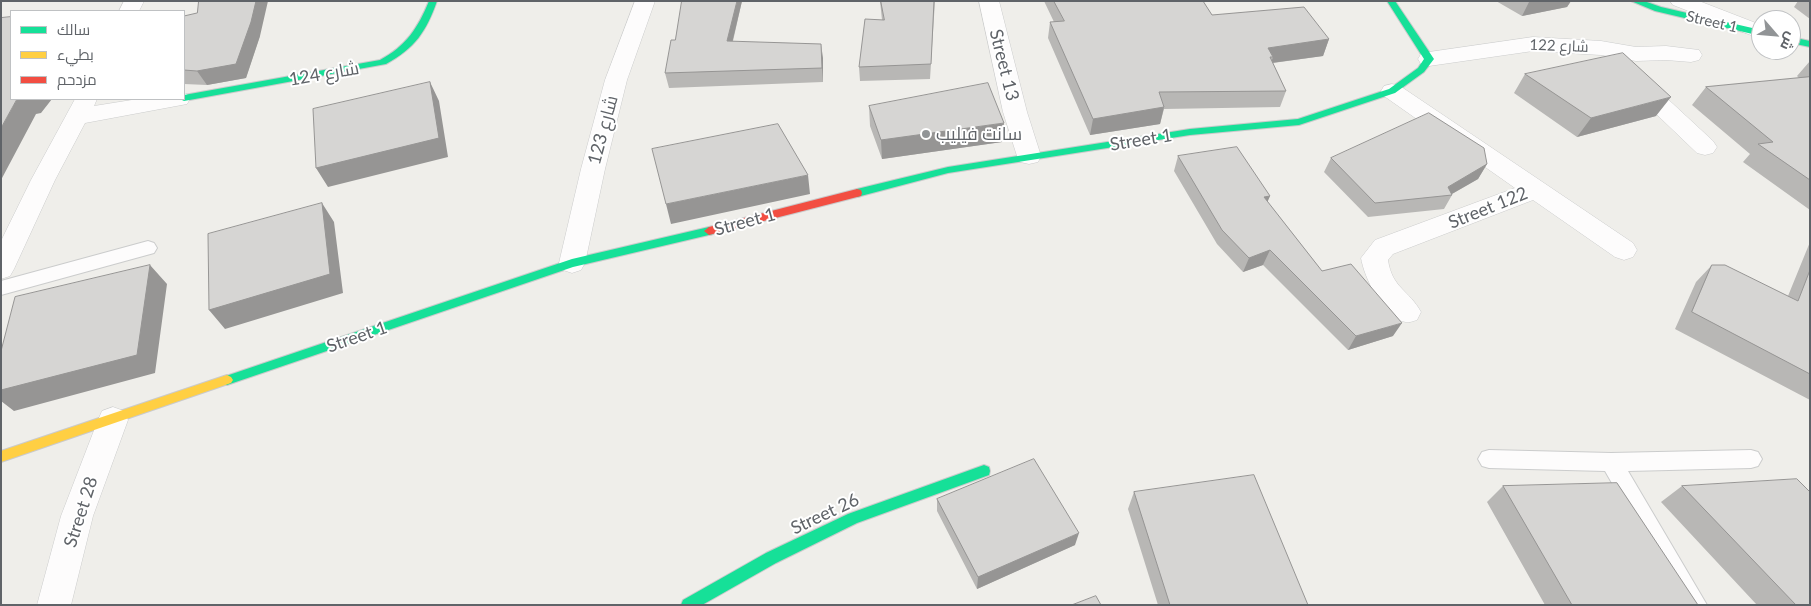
<!DOCTYPE html>
<html>
<head>
<meta charset="utf-8">
<style>
	body { margin:0 }
	#map { position:relative; width:1811px; height:606px; overflow:hidden; background:#efeeea; font-family:Lato,Cairo,sans-serif }
	canvas { display:block }
	.frame { position:absolute; inset:0; border:2px solid #5f6368; pointer-events:none }
	.legend { position:absolute; left:10px; top:10px; width:175px; height:90px; box-sizing:border-box; background:#fff; border:1px solid #bfc1c3; margin:0; padding:6px 9px; list-style:none; font-size:15px; color:#5f6368 }
	.legend li { display:flex; align-items:center; gap:10px; height:25px }
	.legend b { width:25px; border:1px solid #bfc1c3 }
	.north { position:absolute; left:1751px; top:10px; width:50px; height:50px; box-sizing:border-box; background:#fff; border:1px solid #bfc1c3; border-radius:50%; rotate:117deg; font-size:14px; font-weight:700; line-height:20px; text-align:center; color:#5f6368 }
	.north::after { content:''; display:block; margin:auto; width:18px; height:22px; background:#919496; clip-path:polygon(50% 0,100% 100%,50% 72%,0 100%) }
</style>
</head>
<body>
<div id="map">
<canvas width="1811" height="606"></canvas>
<div class="frame"></div>
<ul class="legend">
<li><b style="height:6px;background:#16e098"></b>سالك</li>
<li><b style="height:6px;background:#ffcf43"></b>بطيء</li>
<li><b style="height:6px;background:#f24e42"></b>مزدحم</li>
</ul>
<div class="north">ش</div>
</div>
<script>
const ctx = document.querySelector('canvas').getContext('2d');
ctx.lineJoin = 'round';
function trace(path, color, width, dash) { ctx.strokeStyle = color; ctx.lineWidth = width; ctx.lineCap = dash ? 'butt' : 'round'; ctx.setLineDash(dash || []); ctx.stroke(path); }
function paint(path, color) { ctx.fillStyle = color; ctx.fill(path, 'evenodd'); }
function label(font, color, halo, rows, align = 'center') {
  ctx.font = font + ' Lato,Cairo,sans-serif'; ctx.lineWidth = 4; ctx.setLineDash([]); ctx.textBaseline = 'middle'; ctx.strokeStyle = halo; ctx.fillStyle = color; for (const [text, x, y, turn = 0] of rows) {
    ctx.save(); ctx.translate(x, y); ctx.rotate((+turn || 0) * Math.PI / 180); ctx.textAlign = isNaN(turn) ? turn : align; if (halo) ctx.strokeText(text, 0, 0); ctx.fillText(text, 0, 0); ctx.restore();
  }
}
const lane = new Path2D(`
	M148,241L154,243L157,248L154,253L1,295V281Z
	M1489,450L1611,453L1751,450L1758,452L1762,459L1758,466L1751,468L1628,471L1707,605H1682L1605,471L1489,468L1482,466L1478,459L1482,452Z`);
const street = new Path2D(`
	M124,1H144L139,11H119Z
	M635,1H655L627,80L605,169L585,263L581,270L572,273L563,270L559,263L581,169L605,80Z
	M979,1H999L1027,112L1041,156L1038,162L1029,164L1020,162L1017,156L1003,112Z
	M1670,1H1699L1761,25V39L1673,5Z
	M1533,37L1601,41L1636,47L1666,46L1699,50L1702,55L1699,60L1691,62L1666,60L1636,61L1601,55L1533,51L1429,66L1421,64L1418,59L1421,54L1429,52Z
	M1636,75L1644,77L1713,141L1717,147L1713,153L1705,155L1697,153L1628,87L1625,82L1628,77Z
	M1392,84L1400,86L1633,243L1637,250L1633,257L1624,260L1615,257L1533,200L1393,254L1388,260C1392,288 1409,290 1421,312L1417,320C1413,321 1409,323 1406,322C1384,320 1364,277 1361,258L1375,240L1515,188L1384,96L1381,91L1384,86Z
	M184,93L187,94L190,99L187,104L85,123L55,180L14,269L10,276L1,279V241L31,180L75,99H97L94,106L138,99H184Z
	M113,407L124,411L128,420L93,516L71,605H37L61,516L98,420L102,411Z`);
const fast = new Path2D(`
	M429,1H437C426,32 415,48 386,64L184,101L180,99H184V95L380,60C406,46 418,28 429,1Z
	M1387,1H1395L1434,59L1424,72L1395,93L1299,125L1190,135L948,173L857,197L852,193L857,189L948,167L1190,129L1298,119L1389,89L1418,68L1424,59Z
	M1631,1H1644L1661,7L1761,30V36L1655,11Z
	M1791,37L1810,41V47L1791,43Z
	M709,227L714,231L713,234L573,267L227,385L223,383L221,380L223,377L572,259Z
	M984,465L989,467L990,471L989,475L857,523L776,563L702,605H681L683,600L766,553L848,514Z`);
const slow = new Path2D(`
	M227,375L231,377L233,380L231,383L1,462V451Z`);
const jam = new Path2D(`
	M857,189L861,190L862,193L861,196L709,235L704,231L709,227Z`);
trace(lane, '#cbcccc', 2);
trace(street, '#cbcccc', 1);
trace(fast, '#cacacb', 2);
trace(slow, '#cacacb', 2);
trace(jam, '#cacacb', 2);
paint(lane, '#fdfcfc');
paint(street, '#fdfcfc');
paint(fast, '#16e098');
paint(slow, '#ffcf43');
paint(jam, '#f24e42');
paint(new Path2D(`
	M742,1L733,41L823,58V82L669,88L665,73L675,40Z
	M880,1H935L930,79L860,81L859,67L882,20Z
	M1044,1H1203L1212,15L1329,39L1323,56L1273,63L1286,91L1280,107L1164,109L1160,124L1090,135L1048,38L1050,22H1054Z
	M1496,1H1571L1567,7L1522,16Z
	M1798,1H1810V19L1794,7Z
	M184,16L260,36L246,78L207,85L184,84Z
	M1810,61V210L1743,162L1750,154L1692,105L1706,87L1799,78L1797,76Z
	M1525,74L1656,116L1577,137L1514,93Z
	M869,106L1002,142L882,159L870,126Z
	M1178,156L1270,196L1267,201L1322,271L1393,336L1348,350L1263,265L1243,272L1217,244L1174,171Z
	M1331,158L1487,164L1478,179L1452,194V195L1444,209L1368,217L1324,172Z
	M1810,242V400L1675,329L1696,282L1712,265L1788,296Z
	M1503,486L1698,605H1545L1487,502Z
	M1682,486L1810,605H1757L1661,502Z
	M1134,492L1308,605H1158L1128,509Z
	M937,499L1075,545L977,589L937,511Z`), '#b8b7b5');
paint(new Path2D(`
	M256,1H268L260,36L246,78L207,85L197,71Z
	M737,1H742L729,56L727,41Z
	M1535,1H1571L1567,7L1522,16L1529,2Z
	M1329,39L1323,56L1271,63L1273,57L1268,48Z
	M821,44L823,58V82L822,68Z
	M430,82L439,101L448,157L328,187L316,168Z
	M1671,97L1656,116L1577,137L1591,118Z
	M17,99H52L41,113L36,114L1,180V128Z
	M1164,107L1160,124L1090,135L1093,119Z
	M1004,123L1002,142L882,159L881,140Z
	M1487,164L1478,179L1450,195L1448,187Z
	M808,175L810,194L671,224L666,204Z
	M1270,196L1264,210V197Z
	M322,203L334,222L343,293L225,329L209,310Z
	M1270,250L1263,265L1243,272L1249,258Z
	M150,265L167,284L155,373L14,411L1,401V390Z
	M1402,323L1393,336L1348,350L1356,336Z
	M1079,533L1075,545L977,589L978,577Z`), '#969594');
const building = new Path2D(`
	M199,1H256L251,22L236,64L197,71L184,70V16L197,13Z
	M682,1H737L727,41L821,44L822,68L665,73L671,40H675Z
	M881,1H934L931,64L859,67L865,19L884,20Z
	M1054,1H1203L1212,15L1304,7L1329,39L1268,48L1273,57H1270L1286,91L1159,92L1164,107L1093,119L1050,22L1064,21Z
	M11,17V99H17L1,128V18Z
	M1623,53L1671,97L1591,118L1525,74Z
	M1810,77V180L1758,144L1773,142L1706,87Z
	M430,82L439,138L316,168L313,109Z
	M988,83L1004,123L881,140L869,106Z
	M1429,113L1484,148L1487,164L1448,187L1452,195L1375,203L1331,158Z
	M778,124L808,175L666,204L652,149Z
	M1237,147L1270,196L1264,197L1322,271L1351,264L1402,323L1356,336L1270,250L1249,258L1222,230L1178,156Z
	M322,203L330,274L209,310L208,234Z
	M150,265L137,355L1,390V351L15,297Z
	M1712,265H1725L1798,301L1810,270V374L1692,312Z
	M1034,459L1079,533L978,577L937,499Z
	M1254,475L1308,605H1170L1134,492Z
	M1797,479L1810,492V605H1796L1682,486Z
	M1617,483L1698,605H1572L1503,486Z
	M1096,596L1101,605H1072Z`);
paint(building, '#d6d5d3');
trace(building, '#969594', 1);
for (const [x, y, r, color] of [
	[926,134,5,"#919496"]
]) { const dot = new Path2D(); dot.arc(x, y, r, 0, 2 * Math.PI); ctx.fillStyle = color; ctx.fill(dot); trace(dot, '#fff', 2); }
label('15px', '#5f6368', '#fff', [
	["Street 1",1712,22,13],
	["شارع 122",1559,46,2]
]);
label('18px', '#5f6368', '#fff', [
	["Street 13",1004,65,76],
	["شارع 124",324,74,-10],
	["شارع 123",603,130,-75],
	["Street 1",1141,140,-9],
	["Street 122",1488,208,-22],
	["Street 1",745,222,-15],
	["Street 1",357,337,-19],
	["Street 28",81,512,-72],
	["Street 26",825,514,-25]
]);
label('18px', '#5f6368', '#fff', [
	["سانت فيليب",936,134]
], 'left');
</script>
</body>
</html>
